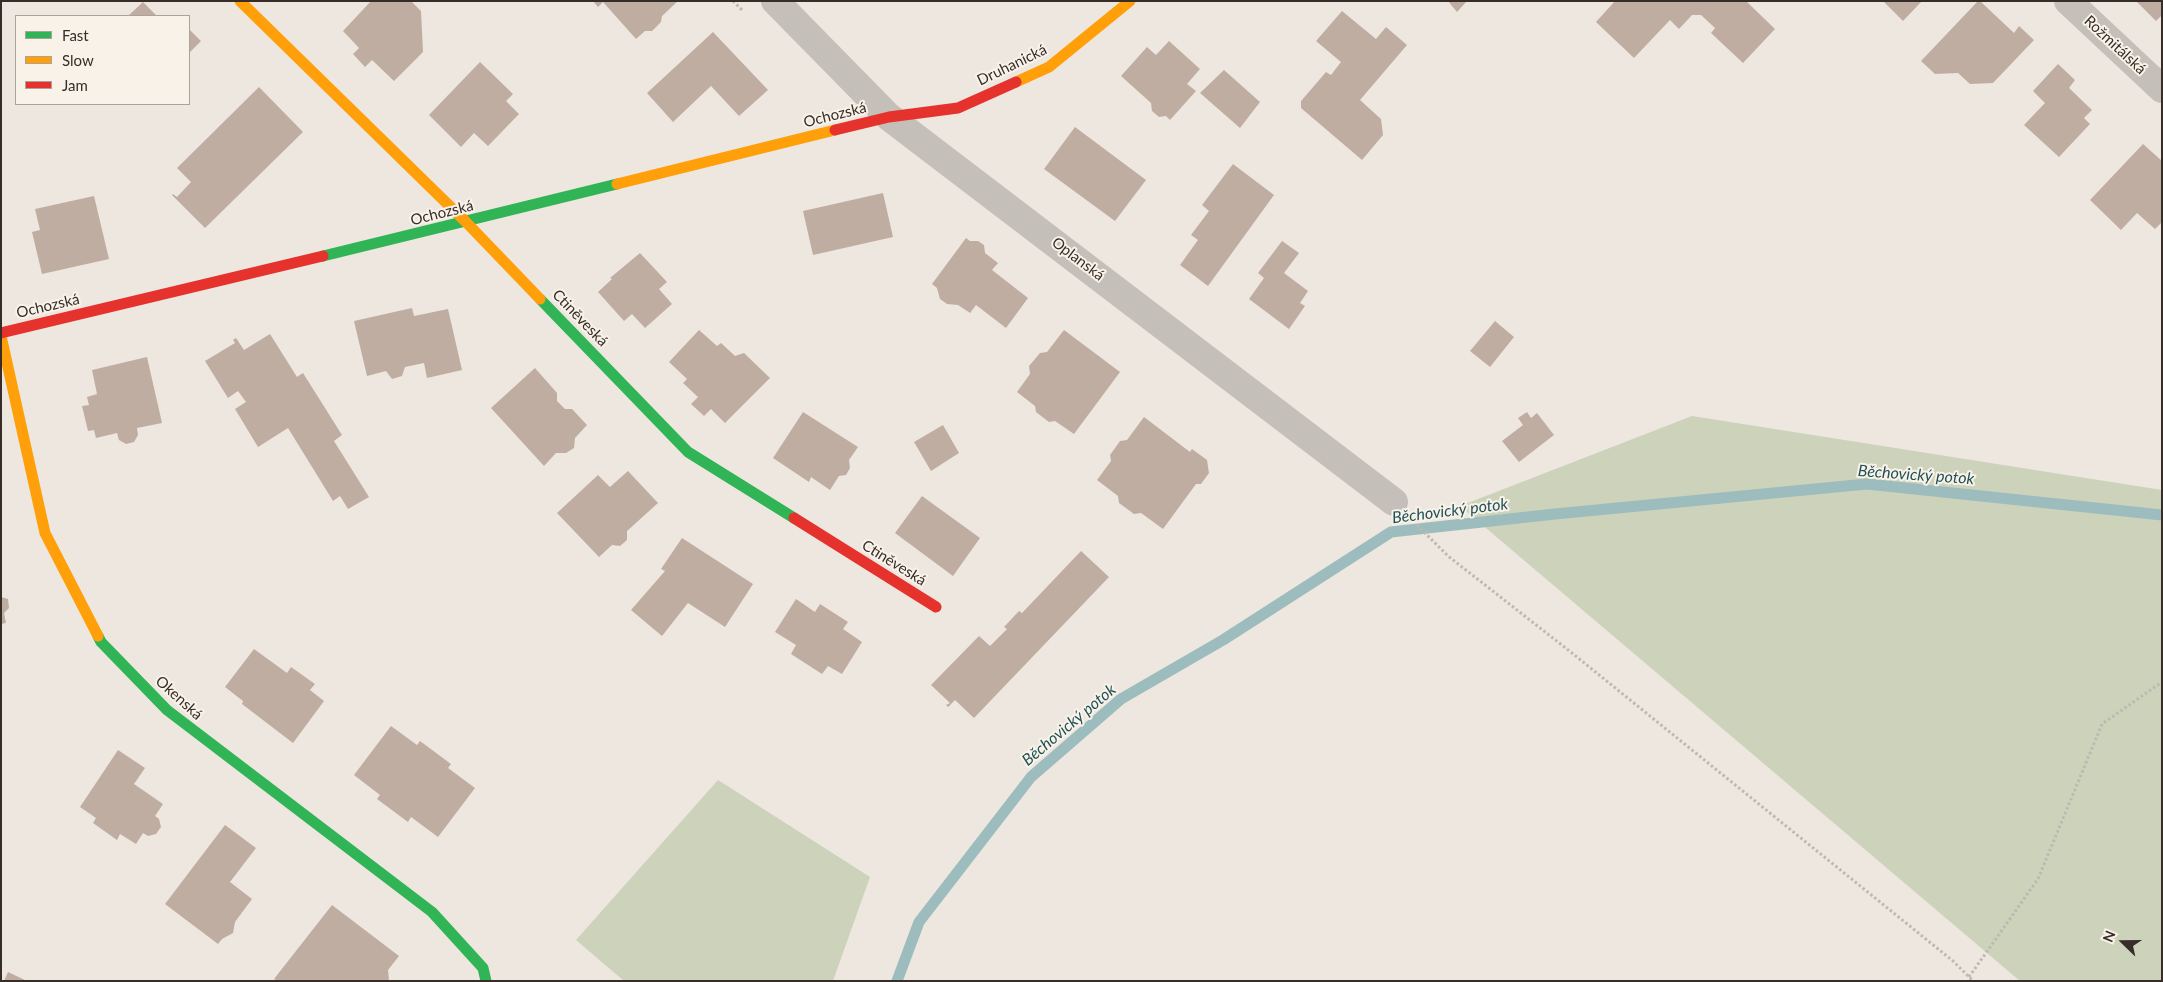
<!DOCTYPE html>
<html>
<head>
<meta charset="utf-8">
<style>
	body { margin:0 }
	#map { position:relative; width:2163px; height:982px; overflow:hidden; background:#ede7e0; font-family:Lato,sans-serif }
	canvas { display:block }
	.frame { position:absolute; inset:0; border:2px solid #362d28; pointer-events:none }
	.legend { position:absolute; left:15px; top:15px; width:175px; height:90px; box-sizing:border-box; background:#f9f2e8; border:1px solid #aba39b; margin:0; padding:6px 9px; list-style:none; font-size:15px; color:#362d28 }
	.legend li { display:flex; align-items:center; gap:10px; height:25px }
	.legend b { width:25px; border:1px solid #aba39b }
	.north { position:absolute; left:2098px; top:917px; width:50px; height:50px; -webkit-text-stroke:4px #f9f2e8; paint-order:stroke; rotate:292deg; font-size:14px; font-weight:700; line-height:20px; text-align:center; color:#362d28 }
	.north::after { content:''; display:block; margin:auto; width:18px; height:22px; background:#362d28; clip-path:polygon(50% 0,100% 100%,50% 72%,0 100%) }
</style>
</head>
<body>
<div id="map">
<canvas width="2163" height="982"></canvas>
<div class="frame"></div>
<ul class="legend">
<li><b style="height:6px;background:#30b455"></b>Fast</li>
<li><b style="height:6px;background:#ff9f0a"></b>Slow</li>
<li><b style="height:6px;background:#e5322d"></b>Jam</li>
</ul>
<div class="north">N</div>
</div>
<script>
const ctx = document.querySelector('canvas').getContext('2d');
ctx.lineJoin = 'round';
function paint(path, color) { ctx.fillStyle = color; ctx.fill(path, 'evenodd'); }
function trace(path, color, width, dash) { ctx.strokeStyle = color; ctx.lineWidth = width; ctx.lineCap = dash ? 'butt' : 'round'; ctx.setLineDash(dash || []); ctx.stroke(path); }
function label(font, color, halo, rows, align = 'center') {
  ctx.font = font + ' Lato,sans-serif'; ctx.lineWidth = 4; ctx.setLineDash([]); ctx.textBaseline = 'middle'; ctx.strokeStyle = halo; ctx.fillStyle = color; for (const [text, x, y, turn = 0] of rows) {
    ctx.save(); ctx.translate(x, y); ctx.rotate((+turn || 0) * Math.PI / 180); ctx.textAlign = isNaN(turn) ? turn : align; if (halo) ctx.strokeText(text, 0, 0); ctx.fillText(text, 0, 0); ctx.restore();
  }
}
paint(new Path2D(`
	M1692,416L2162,490V981H2020L1460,506Z
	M718,780L870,877L833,981H624L576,940Z`), '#cdd2bb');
trace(new Path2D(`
	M897,981L919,922L1031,777L1121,699L1223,640L1391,532L1555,514L1867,484L2162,515`), '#9dbcbd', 11);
paint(new Path2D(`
	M371,1H411L421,11L423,52L394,81L372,60L365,67L353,54L359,48L343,31Z
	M593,1H678L662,16L661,22L652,31H645L636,39L603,2L598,7Z
	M1448,1H1467L1457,12Z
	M1615,1H1746L1775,29L1743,63L1711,33L1715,28L1701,15H1692L1679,29L1670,20L1634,58L1596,22Z
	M1883,1H1922L1903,21Z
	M1978,1H1980L2014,33L2019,26L2034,40L1993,83L1970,84L1958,73L1935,74L1921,61Z
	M2136,1H2162V15L2156,21Z
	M143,2L157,16H128Z
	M1342,11L1376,39L1386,27L1407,45L1360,100L1381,119L1383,135L1362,160L1301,108V101L1326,72L1331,75L1341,62L1316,41Z
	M189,29L201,41L189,53Z
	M713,32L768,90L739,116L711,86L673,122L647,93Z
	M1169,41L1200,69L1187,84L1196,91L1170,120L1166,116L1159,117L1152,111L1151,103L1121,76L1147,47L1156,55Z
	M480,62L513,94L506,101L519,114L488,146L474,133L461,147L429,115Z
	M2058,64L2075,80L2069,88L2092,110L2084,118L2090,124L2059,157L2024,125L2045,103L2033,91Z
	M1224,70L1260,102L1240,128L1200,93Z
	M259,87L303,132L205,228L172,195L173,194L177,197L191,182L177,168Z
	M1075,127L1146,180L1115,221L1044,169Z
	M2143,144L2162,161V222L2155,229L2137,213L2121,230L2090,200Z
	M1233,164L1274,195L1208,286L1180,265L1198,240L1191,235L1209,211L1202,205Z
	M883,193L893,237L813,255L803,211Z
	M94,196L109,259L42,274L32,232L40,230L35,209Z
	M966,238L970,241H978L984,245L985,253L998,263L992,270L1028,298L1006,328L976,305L970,313L958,305L947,304L940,299L937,288L932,284Z
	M1282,241L1299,253L1284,273L1308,291L1300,303L1305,306L1289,329L1249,299L1264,278L1258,273Z
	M640,253L667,282L659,289L672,304L645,328L632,314L624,321L598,292L612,279L610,278Z
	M412,308L414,316L448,309L462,370L427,378L424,363L405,367L402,376L392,379L386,371L367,376L354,321Z
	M1495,321L1514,337L1490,367L1470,351Z
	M699,330L717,346L721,343L735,356L744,353L770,378L725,423L711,409L704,416L691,404L698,397L683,383L687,379L669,362Z
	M1064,330L1120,372L1074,434L1055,421L1049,422L1036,412L1035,406L1017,392L1030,374L1029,366L1040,353L1047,352Z
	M270,334L297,377L303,373L342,435L334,441L369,497L348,509L340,496L333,501L288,428L258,447L235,409L246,402L238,391L228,398L205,361L235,343L233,340L236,338L244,350Z
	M147,357L162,423L137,428L138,435L134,442L126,444L119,440L117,433L96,438L94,430L88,431L82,406L89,405L87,397L97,394L92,370Z
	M535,368L557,393V401L565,409H572L587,425L575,438L574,448L566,453H556L544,466L491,408Z
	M803,412L858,447L849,460L850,468L846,475L839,476L830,490L811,477L809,482L773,458Z
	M1527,412L1531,418L1537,413L1554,435L1519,462L1502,441L1523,425L1518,418Z
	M1144,417L1190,452L1192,449L1207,460L1209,473L1201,484H1196L1163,529L1141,513L1134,514L1119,503L1118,496L1097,480L1111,461L1110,455L1120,441L1127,440Z
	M943,425L959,453L931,471L914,442Z
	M628,471L658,503L627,531V540L620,546L612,545L599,557L557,513L598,475L610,487Z
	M922,496L980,538L953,576L895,533Z
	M682,538L753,584L725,627L688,603L662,636L631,610L665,571L661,569Z
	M1081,551L1109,577L974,718L955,700L948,707L946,705L950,703L931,685L979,636L990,646L1007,629L1004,627L1019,611L1022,613Z
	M1,597L8,599L9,608L4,613L6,623L1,624Z
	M796,599L815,612L820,604L848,622L843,629L862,642L842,674L828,666L822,674L791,654L796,645L775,632Z
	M254,649L287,673L291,667L315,684L310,690L324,701L293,743L242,704L243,701L225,687Z
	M391,726L417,745L420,741L451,764L448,768L475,788L438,837L411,817L408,822L377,799L380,795L354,775Z
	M118,750L145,768L134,784L163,804L155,816L159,819L161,827L156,834L148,836L143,833L136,844L120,834L117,840L93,823L96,818L80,807Z
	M225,825L256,848L230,882L252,899L235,922L233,933L222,939L218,944L165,904Z
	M332,905L399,956L388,970L389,981H277L274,979Z
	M8,972L27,981H4Z`), '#c0ada2');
trace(new Path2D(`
	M733,1L742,10
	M1417,525L1448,556L1572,653L1953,961L1973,981
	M1969,977L2038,879L2102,724L2162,682`), '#beb8b2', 3, [2.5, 2.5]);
trace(new Path2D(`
	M775,1L889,117L1394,502
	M2068,1L2162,89`), '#c5bfb9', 28);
trace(new Path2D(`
	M323,256L617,184
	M540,299L688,452L794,518
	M98,636L101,642L167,710L432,912L483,968L486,981`), '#30b455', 11);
trace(new Path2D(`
	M240,1L466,222L540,299
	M1016,82L1049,67L1130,1
	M617,184L835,130
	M1,336L45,533L98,636`), '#ff9f0a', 11);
trace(new Path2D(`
	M835,130L889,117L958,108L1016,82
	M1,333L323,256
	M794,518L936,607`), '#e5322d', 11);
label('15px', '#362d28', '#f9f2e8', [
	["Rožmitálská",2115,45,43],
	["Druhanická",1012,65,-26],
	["Ochozská",835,115,-14],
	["Ochozská",442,213,-14],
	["Oplanská",1078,259,37],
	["Ochozská",48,306,-13],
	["Ctiněveská",580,318,46],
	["Ctiněveská",894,563,32],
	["Okenská",179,698,42]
]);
label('italic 16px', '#1e5057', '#f9f2e8', [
	["Běchovický potok",1916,475,4],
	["Běchovický potok",1450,511,-7],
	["Běchovický potok",1069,725,-40]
]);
</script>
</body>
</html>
